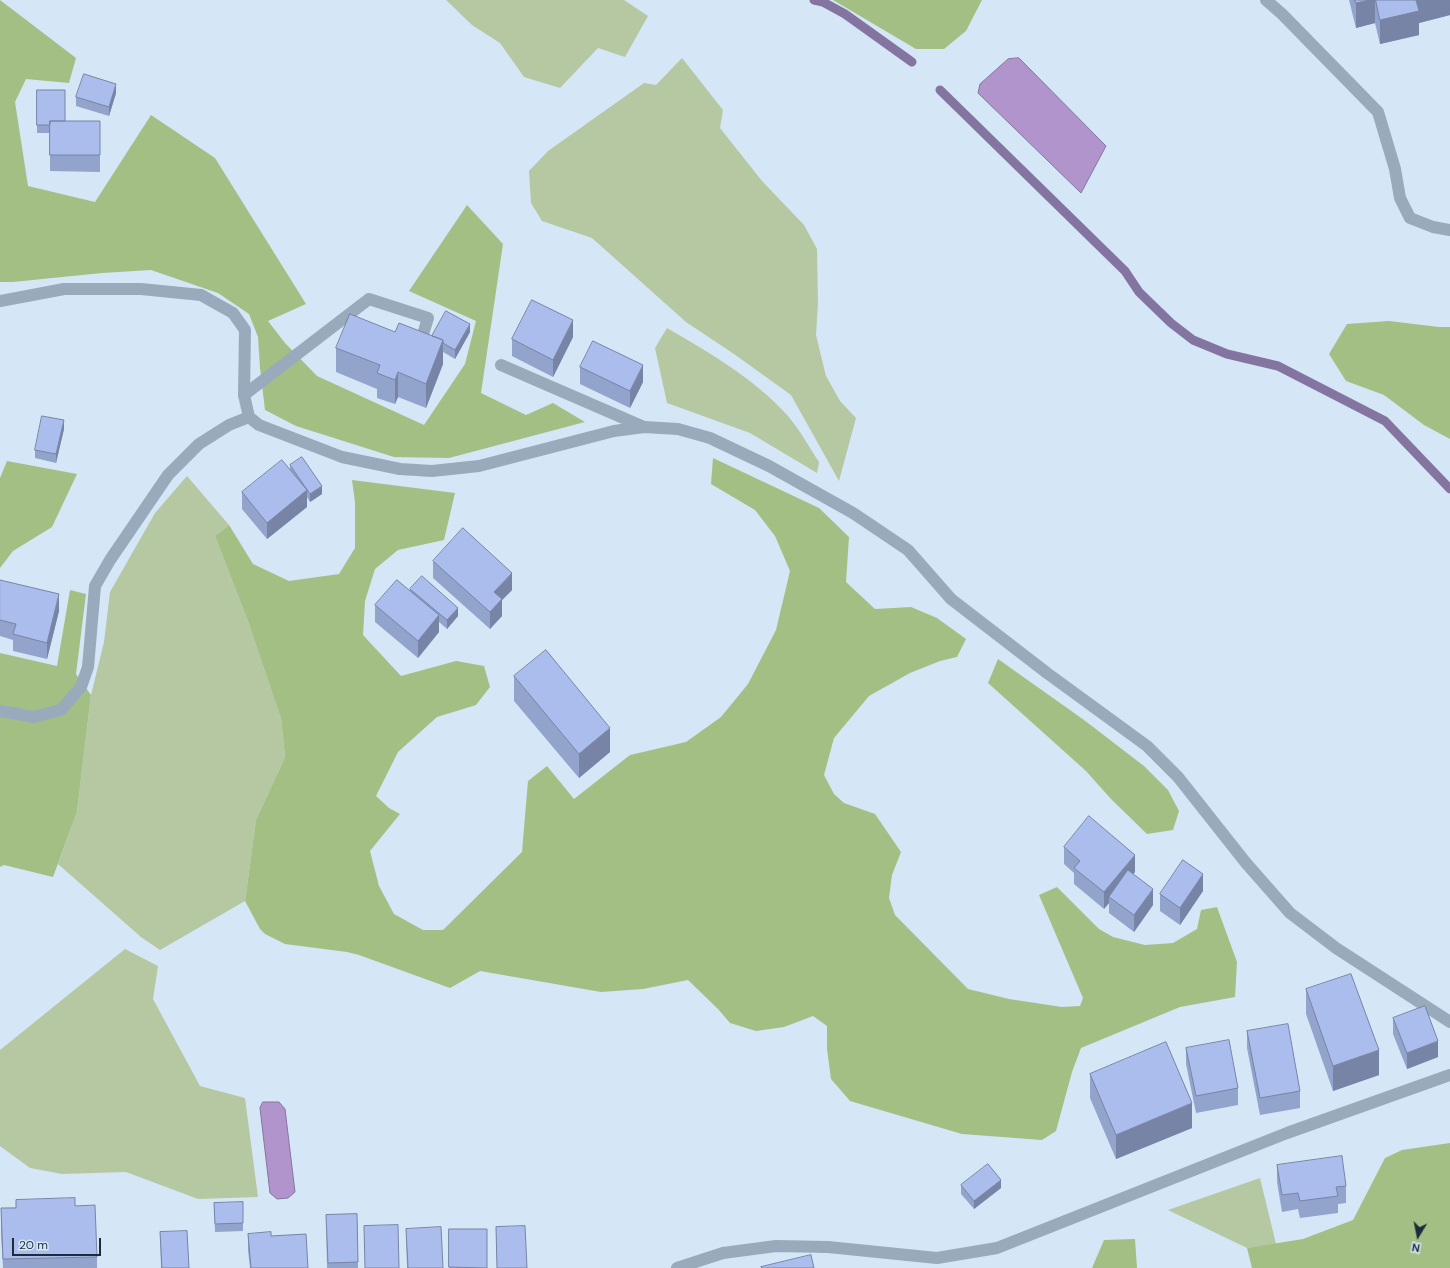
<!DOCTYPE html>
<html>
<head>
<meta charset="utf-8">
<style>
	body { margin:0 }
	#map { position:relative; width:1450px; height:1268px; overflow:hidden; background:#d5e6f7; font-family:"DM Sans",sans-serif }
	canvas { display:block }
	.north { position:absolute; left:1398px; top:1216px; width:40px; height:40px; -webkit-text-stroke:3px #d5e6f7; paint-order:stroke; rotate:190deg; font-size:11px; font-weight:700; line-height:16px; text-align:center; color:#1b2c3b }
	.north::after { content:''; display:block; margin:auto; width:14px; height:18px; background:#1b2c3b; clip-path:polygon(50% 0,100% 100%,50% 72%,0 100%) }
	.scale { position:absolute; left:12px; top:1238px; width:89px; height:18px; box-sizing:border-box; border:2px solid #1b2c3b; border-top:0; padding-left:5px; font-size:12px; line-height:14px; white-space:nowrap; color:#1b2c3b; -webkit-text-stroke:3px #d5e6f7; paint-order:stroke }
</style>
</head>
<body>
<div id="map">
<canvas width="1450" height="1268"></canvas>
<div class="north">N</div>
<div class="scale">20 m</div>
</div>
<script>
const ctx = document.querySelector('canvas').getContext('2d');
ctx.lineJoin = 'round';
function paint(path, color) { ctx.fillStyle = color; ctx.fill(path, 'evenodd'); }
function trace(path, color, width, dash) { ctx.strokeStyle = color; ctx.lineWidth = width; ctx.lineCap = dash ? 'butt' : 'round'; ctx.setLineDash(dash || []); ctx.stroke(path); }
paint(new Path2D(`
	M446,0H624L648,16L625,57L598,48L560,88L524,77L500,43L472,25Z
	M682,58L723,110L720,128L762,181L804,225L817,249L818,303L816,335L826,376L840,401L856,418L839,481L791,395L734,354L686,322L592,238L542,221L531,203L529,171L548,151L644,83L656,85Z
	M667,328C710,353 755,379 788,416C800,430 809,447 819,462L817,473L750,433L667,403L655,348Z
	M187,476L229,525L215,536L249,624L281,719L285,757L256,820L245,901L160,950L141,937L58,864L77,812L91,695L104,642L110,592L155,513Z
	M125,949L158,966L153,999L200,1086L245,1098L258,1197L198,1199L126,1172L62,1174L30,1168L0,1146V1050Z
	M1260,1178L1276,1244L1247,1248L1168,1210Z`), '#b6c8a1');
paint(new Path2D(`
	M0,0L76,58L69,83L26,79L15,102L28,186L95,202L151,115L215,158L306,304L268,321L285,343L317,376L424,425L465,364L476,321L409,291L467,205L503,244L481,393L526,415L553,403L585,422L449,458L394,457L296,426L265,410L260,368L258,337L249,314L218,293L151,270L102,273L13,282H0Z
	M833,0H982L966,31L944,49H916Z
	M1389,321L1439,327H1450V439L1424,425L1384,395L1346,381L1329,354L1347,324Z
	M713,458L819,508L849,537L846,582L875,609L911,607L937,618L966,639L957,657L940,661L910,673L869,696L834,738L824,775L834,794L844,803L875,814L901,852L892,875L889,898L895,915L968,989L1009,999L1062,1007L1080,1006L1083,998L1039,895L1057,887L1099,929L1113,937L1145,945L1173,943L1197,929L1201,910L1217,907L1237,962L1235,997L1180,1007L1081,1048L1072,1072L1056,1131L1042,1140L962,1134L850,1101L831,1079L827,1049V1026L813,1016L784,1027L756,1031L730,1023L718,1009L688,980L643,989L601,992L480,971L450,988L359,955L347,952L285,944L265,934L260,929L245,901L256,820L285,757L281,719L249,624L215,536L229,525L253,564L289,581L339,574L355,548V502L352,480L455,493L444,540L398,550L375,569L365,601L363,635L401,676L456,661L484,666L490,687L476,705L437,717L398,752L376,796L389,808L400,814L370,851L379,886L394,914L423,930H443L522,852L528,781L547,766L574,799L630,755L686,742L721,717L748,684L776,630L790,571L775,536L755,510L711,484Z
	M7,461L77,474L52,527L13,551L0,568V478Z
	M70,590L86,594L76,674L91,695L77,812L53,877L4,865L0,867V653L57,666Z
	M998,659L1084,720L1144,766L1168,790L1179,811L1173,830L1147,834L1111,799L1086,771L988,683Z
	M1450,1143V1268H1252L1247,1248L1303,1239L1353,1220L1385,1158L1402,1150Z
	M1135,1239L1137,1268H1092L1104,1240Z`), '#a4bf84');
const water = new Path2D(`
	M1019,58L1106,146L1081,193L978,93L980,84L1008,59Z
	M263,1102H279L285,1109L295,1192L288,1198L277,1199L270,1193L260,1108Z`);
paint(water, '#b194cb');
trace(water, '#8475a0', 1);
trace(new Path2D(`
	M814,0L823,2L845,14L912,62
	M940,90L1125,271L1139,292L1171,323L1193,340L1227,354L1278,366L1385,421L1450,489`), '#8475a0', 9);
trace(new Path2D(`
	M1266,0L1282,14L1378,112L1395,169L1400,198L1410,218L1433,227L1450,230
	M501,365L644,427
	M244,395L369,299L428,318L421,341`), '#99aabc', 12);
trace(new Path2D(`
	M0,301L64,289H141L201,295L233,313L245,330L244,395L249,417L259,425L342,457L400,469L432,471L479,466L614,431L644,427L678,429L710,438L769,466L853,513L908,550L951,599L1047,673L1147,746L1178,777L1246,863L1290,913L1336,948L1450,1022
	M0,711L34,717L61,710L81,687L88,667L95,586L110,560L168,475L199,444L229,425L249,417`), '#99aabc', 12);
trace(new Path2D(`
	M677,1268L723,1253L776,1246L828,1247L937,1258L997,1248L1287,1133L1450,1075`), '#99aabc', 12);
paint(new Path2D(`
	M1349,0H1450V15L1419,23V35L1380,44L1375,23L1356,28Z
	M37,90L65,121H100V172L50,171V133H37Z
	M116,93L109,116L76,106V97Z
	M395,332L432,336L470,332L455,359L443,352V364L426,408L398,397L395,404L377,398V389L336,372V348Z
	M573,337L553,377L512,356V339Z
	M580,367L643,382L630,408L580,384Z
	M64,429L56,463L35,458V450Z
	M290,465L322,494L310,502L307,497V507L267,539L242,509V492L290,470Z
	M433,561L512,590L502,600V616L490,629L433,578Z
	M0,580L59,611L47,659L13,651V640L0,636Z
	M410,589L458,616L447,629L439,622V632L418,658L375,622V605L410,591Z
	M514,676L610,752L579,778L514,701Z
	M1064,847L1135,872L1133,874L1153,905L1134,932L1109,913V903L1104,909L1074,884V873L1064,864Z
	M1203,891L1180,925L1160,911V894Z
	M1306,989L1379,1075L1333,1091L1306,1014Z
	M1393,1018L1438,1057L1407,1069L1393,1034Z
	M1247,1031L1300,1091V1108L1260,1115L1247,1048Z
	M1186,1048L1238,1088V1105L1196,1113L1186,1064Z
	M1090,1074L1192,1128L1116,1159L1090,1098Z
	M1277,1165L1346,1186V1203L1338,1204V1213L1300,1218L1298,1209L1282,1212L1277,1182Z
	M961,1185L1001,1188L974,1209L961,1194Z
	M214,1203L243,1223V1231L215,1232Z
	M75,1206L97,1257V1268H3L1,1233V1208Z
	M357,1214L358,1268H327L326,1215Z
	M496,1227L527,1268H497Z
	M406,1229L443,1268H407Z
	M449,1229H487V1268H449Z
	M160,1232L189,1268H161Z
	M248,1234L271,1236L308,1268H250L248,1250Z`), '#92a3cc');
paint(new Path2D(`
	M1370,0H1375V23L1356,28V3Z
	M1416,0H1450V15L1419,23V35L1380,44V20Z
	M116,84V93L109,116V107Z
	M573,320V337L553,377V360Z
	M470,324V332L455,359V350Z
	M443,340V364L426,408V384Z
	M643,365V382L630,408V391Z
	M398,372V397L395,404V380Z
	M64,420V429L56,463V454Z
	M322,486V494L310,502V494Z
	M307,490V507L267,539V523Z
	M512,573V590L502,600V616L490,629V612L494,592Z
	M59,594V611L47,659V643Z
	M458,608V616L447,629V620Z
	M439,615V632L418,658V641Z
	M610,728V752L579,778V754Z
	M1135,855V872L1112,899L1109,897V903L1104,909V892Z
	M1203,874V891L1180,925V908Z
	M1153,889V905L1134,932V915Z
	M1438,1041V1057L1407,1069V1053Z
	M1379,1050V1075L1333,1091V1066Z
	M1192,1103V1128L1116,1159V1135Z
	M1001,1180V1188L974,1209V1201Z`), '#7784a6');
const building = new Path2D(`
	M1355,0H1370L1356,3Z
	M1376,0H1416L1419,11L1380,20Z
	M84,74L116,84L109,107L76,97Z
	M37,90H65V121H50V125H37Z
	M50,121H100V155H50Z
	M532,300L573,320L553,360L512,339Z
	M446,311L470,324L455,350L443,343V340L432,336Z
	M350,314L395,332L399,323L443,340L426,384L398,372L395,380L377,373L380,365L336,348Z
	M593,341L643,365L630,391L580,367Z
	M42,416L64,420L56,454L35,450Z
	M302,457L322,486L310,494L290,465Z
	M282,460L307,490L267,523L242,492Z
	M463,528L512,573L494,592L502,599L490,612L433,561Z
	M422,576L458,608L447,620L410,589Z
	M0,580L59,594L47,643L13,634L16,624L0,620Z
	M397,580L439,615L418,641L375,605Z
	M546,650L610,728L579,754L514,676Z
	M1089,816L1135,855L1104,892L1074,868L1080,861L1064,847Z
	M1183,860L1203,874L1180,908L1160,894Z
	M1128,870L1153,889L1134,915L1109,897Z
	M1351,974L1379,1050L1333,1066L1306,989Z
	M1425,1006L1438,1041L1407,1053L1393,1018Z
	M1288,1024L1300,1091L1260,1098L1247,1031Z
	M1229,1040L1238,1088L1196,1096L1186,1048Z
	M1166,1042L1192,1103L1116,1135L1090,1074Z
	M1342,1156L1346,1186L1336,1187L1338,1196L1300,1201L1298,1193L1282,1195L1277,1165Z
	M988,1164L1001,1180L974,1201L961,1185Z
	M75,1198V1206L95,1205L97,1257L3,1259L1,1208H16V1200Z
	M243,1202V1223L215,1224L214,1203Z
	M357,1214L358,1262L328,1263L326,1215Z
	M398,1225L399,1268H365L364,1226Z
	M525,1226L527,1268H497L496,1227Z
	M441,1227L443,1268H408L406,1229Z
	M449,1229H487V1268L449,1267Z
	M187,1231L189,1268H162L160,1232Z
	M271,1232V1236L306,1234L308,1268H251L248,1234Z
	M811,1255L814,1268H762L761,1267Z`);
paint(building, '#aabded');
trace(building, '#7784a6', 1);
</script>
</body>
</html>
